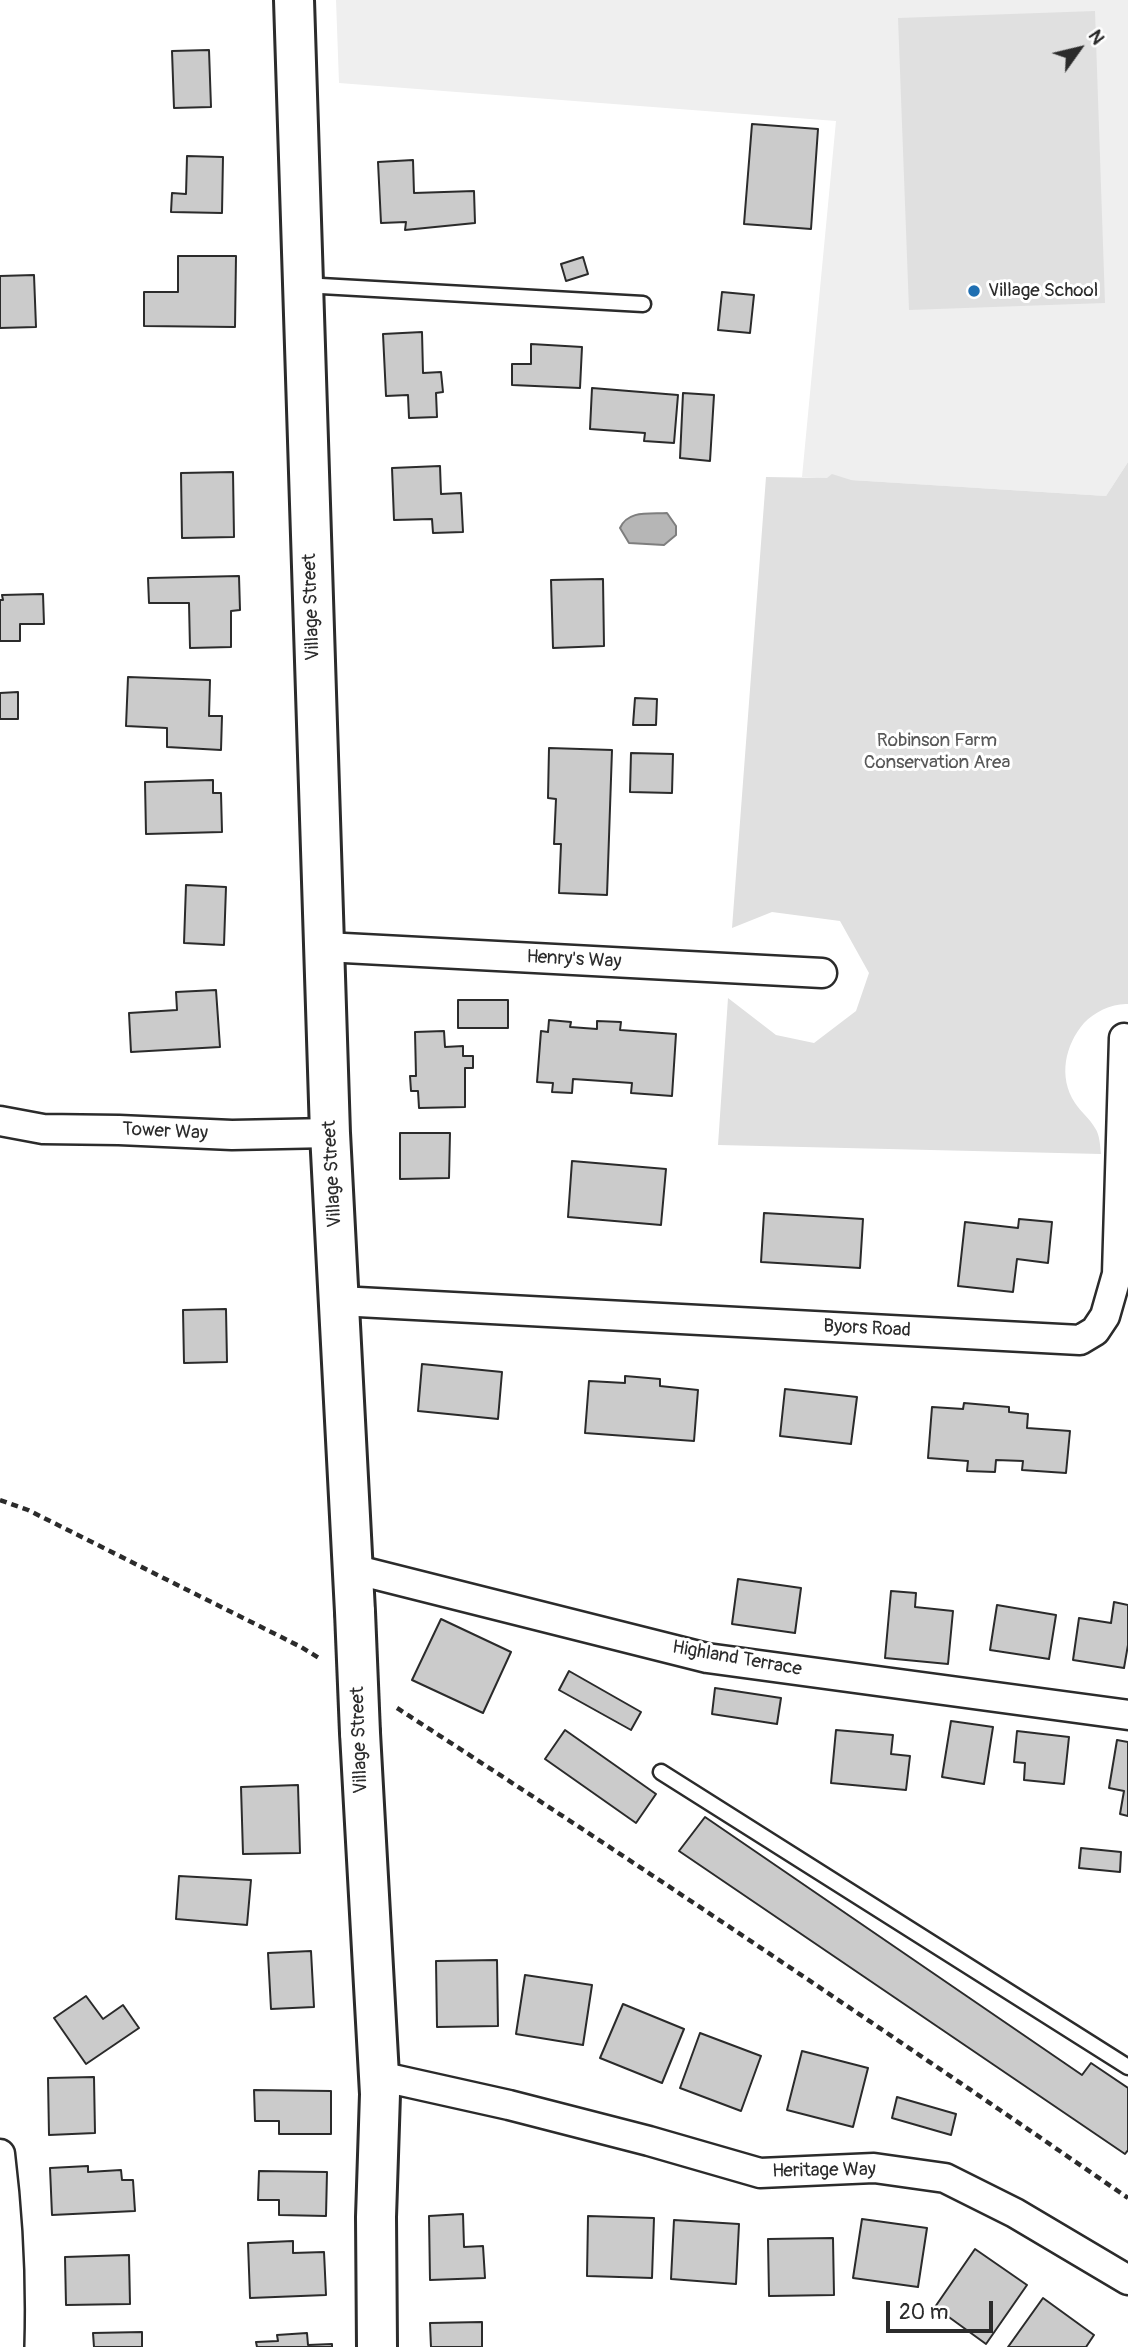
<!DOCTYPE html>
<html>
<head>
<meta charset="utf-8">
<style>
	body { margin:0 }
	#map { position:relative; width:1128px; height:2347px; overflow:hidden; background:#fff; font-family:Pangolin,sans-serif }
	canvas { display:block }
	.north { position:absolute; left:1044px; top:14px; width:70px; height:70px; -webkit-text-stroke:5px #fff; paint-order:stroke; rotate:56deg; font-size:19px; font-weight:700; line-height:28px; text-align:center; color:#2b2b2b }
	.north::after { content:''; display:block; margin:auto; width:24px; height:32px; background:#2b2b2b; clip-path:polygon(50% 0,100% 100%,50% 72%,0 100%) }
	.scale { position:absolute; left:886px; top:2301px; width:107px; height:32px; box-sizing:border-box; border:4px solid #2b2b2b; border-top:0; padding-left:9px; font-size:21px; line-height:24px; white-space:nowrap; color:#2b2b2b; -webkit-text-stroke:5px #fff; paint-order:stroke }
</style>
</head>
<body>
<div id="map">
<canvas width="1128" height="2347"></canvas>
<div class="north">N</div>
<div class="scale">20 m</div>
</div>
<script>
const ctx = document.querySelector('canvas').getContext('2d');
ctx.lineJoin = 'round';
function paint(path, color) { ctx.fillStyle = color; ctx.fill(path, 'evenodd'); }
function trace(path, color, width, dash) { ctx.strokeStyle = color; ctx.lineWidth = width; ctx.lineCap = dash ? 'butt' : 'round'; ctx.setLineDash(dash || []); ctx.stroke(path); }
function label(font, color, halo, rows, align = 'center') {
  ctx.font = font + ' Pangolin,sans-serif'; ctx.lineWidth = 6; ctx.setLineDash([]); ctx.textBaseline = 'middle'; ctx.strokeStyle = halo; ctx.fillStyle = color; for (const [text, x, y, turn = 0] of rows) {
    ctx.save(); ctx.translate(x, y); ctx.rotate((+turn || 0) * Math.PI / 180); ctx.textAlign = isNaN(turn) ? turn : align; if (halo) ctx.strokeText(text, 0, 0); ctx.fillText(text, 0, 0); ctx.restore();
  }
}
paint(new Path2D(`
	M336,0H1128V462L1106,496L802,477L836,121L339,83Z`), '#efefef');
paint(new Path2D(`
	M1095,11L1105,303L909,310L898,18Z
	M1128,462V1004C1113,1003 1094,1012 1084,1023C1065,1045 1058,1077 1075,1103C1081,1112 1090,1119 1095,1128C1100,1135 1100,1146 1101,1154L718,1145L728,998L776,1035L814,1043L856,1011L869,973L840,921L772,912L732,928L766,477L827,478L832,474L851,480L1106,496Z`), '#e0e0e0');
const water = new Path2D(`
	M667,513L676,526V535L664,545L629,543L620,528C628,510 649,514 667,513Z`);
paint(water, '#b6b6b6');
trace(water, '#7e7e7e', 2);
const building = new Path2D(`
	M209,50L211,107L174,108L172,51Z
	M752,124L818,129L811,229L744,224Z
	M187,156L223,157L222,213L171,212L172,193L186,194Z
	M413,160L414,193L474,191L475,223L405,230L406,222L381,223L378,162Z
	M178,256H236L235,327L144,326V292H178Z
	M583,257L588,274L566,281L561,264Z
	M34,275L36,327L0,328V276Z
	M722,292L754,295L750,333L718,330Z
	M422,332L423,373L441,372L443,392L436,393L437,417L409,418L408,395L386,396L383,334Z
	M531,344L582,347L580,388L512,385V364H531Z
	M592,388L678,395L674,443L644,441L645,433L590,429Z
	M683,393L714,395L710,461L680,458Z
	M440,466L441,494L461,493L463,532L433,533L432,519L394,520L392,468Z
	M233,472L234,537L182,538L181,473Z
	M239,576L240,610L231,611V647L190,648L189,603H149L148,578Z
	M603,579L604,646L553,648L551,580Z
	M43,594L44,624H20V641H0V600H3L2,595Z
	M128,677L210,680L209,716H222L221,750L167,747V728L126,726Z
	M18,692V719H0V693Z
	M635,698L657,699L656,725H633Z
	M549,748L612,750L607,895L559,893L561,844H554L556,799L548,798Z
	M631,753L673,754L672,793L630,792Z
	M213,780V793H221L222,832L146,834L145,782Z
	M186,885L226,887L224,945L184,943Z
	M216,990L220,1047L131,1052L129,1013L177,1010L176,992Z
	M458,1000H508V1028H458Z
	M549,1020L571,1022L570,1027L597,1029V1021L621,1022L620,1030L676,1034L672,1096L631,1093L632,1083L573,1079L572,1093L552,1092L553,1083L537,1082L541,1031L548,1032Z
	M444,1031L445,1047L463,1046V1056H473V1068H465V1107L419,1108L418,1091H411L410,1076H416L415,1032Z
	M400,1133H450L449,1178L400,1179Z
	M572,1161L666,1169L661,1225L568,1217Z
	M764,1213L863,1219L860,1268L761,1262Z
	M1019,1219L1052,1222L1048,1263L1017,1259L1013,1292L958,1286L965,1222L1018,1228Z
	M226,1309L227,1362L184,1363L183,1310Z
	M422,1364L502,1372L498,1419L418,1411Z
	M625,1376L660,1379V1386L698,1390L694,1441L585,1433L589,1381L625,1383Z
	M785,1389L857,1397L851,1444L780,1436Z
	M964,1403L1009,1407V1412L1028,1414L1027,1428L1070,1431L1066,1473L1022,1470L1023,1461L996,1460L995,1472L967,1471L968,1461L928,1458L932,1407L963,1409Z
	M738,1579L801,1588L795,1633L732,1624Z
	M891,1591L916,1593L915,1607L953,1611L948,1664L885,1658Z
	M1114,1602L1128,1605V1645L1124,1668L1073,1660L1079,1618L1111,1623Z
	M997,1605L1056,1615L1049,1659L990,1650Z
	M441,1619L511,1652L483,1713L412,1680Z
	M569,1671L641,1712L631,1730L559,1690Z
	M715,1688L781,1698L777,1724L712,1714Z
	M951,1721L993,1727L984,1784L942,1777Z
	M565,1730L656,1794L636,1823L545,1759Z
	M836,1730L893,1735L891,1754L910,1756L906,1790L831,1783Z
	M1017,1731L1069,1737L1064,1784L1024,1780L1025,1763L1014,1762Z
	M1117,1740L1128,1742V1816L1120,1814L1124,1791L1109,1788Z
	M298,1785L300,1853L243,1854L241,1787Z
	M705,1817L1082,2075L1091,2063L1128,2088V2150L1125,2154L679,1851Z
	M1081,1848L1121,1852L1120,1872L1079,1868Z
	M179,1876L251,1880L247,1925L176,1919Z
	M311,1951L314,2007L271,2009L268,1953Z
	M497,1960L498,2026L437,2027L436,1961Z
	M525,1975L592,1985L583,2045L516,2034Z
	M86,1996L103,2019L123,2005L139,2028L86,2064L54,2018Z
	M623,2004L684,2029L662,2083L600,2058Z
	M700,2033L761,2056L741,2111L680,2088Z
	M802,2051L868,2068L853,2127L787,2110Z
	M94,2077L95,2133L49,2135L48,2078Z
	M254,2090L331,2091V2134H279V2121H255Z
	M897,2097L956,2114L951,2135L892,2118Z
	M88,2166V2172L121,2170L122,2180H133L135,2211L52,2215L50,2168Z
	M259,2171L327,2172L326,2216L279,2215V2200H258Z
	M463,2214L464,2247L483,2246L485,2278L430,2280L429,2216Z
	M588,2216L654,2218L652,2278L587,2276Z
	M862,2219L927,2228L918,2287L853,2278Z
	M674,2220L739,2224L736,2284L671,2279Z
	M833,2238L834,2295L769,2296L768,2239Z
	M293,2241V2253L324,2252L326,2295L250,2298L248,2243Z
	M975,2249L1027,2285L986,2344L935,2307Z
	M129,2255L130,2304L66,2305L65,2257Z
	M1043,2298L1094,2335L1086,2347H1008Z
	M482,2322V2347H431L430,2323Z
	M142,2332V2347H94L93,2333Z
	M307,2333L308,2345L332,2344V2347H257L256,2342L278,2341L277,2335Z`);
paint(building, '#cbcbcb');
trace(building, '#2b2b2b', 2);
const lane = new Path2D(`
	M303,285L643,304
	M661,1772L1128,2067`);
const street = new Path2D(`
	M325,947L822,973
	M0,1121L43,1129L119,1130L232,1135L330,1133
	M339,1301L1080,1340L1095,1331L1105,1316L1117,1274L1124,1038
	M353,1569L707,1658L1128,1715
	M379,2076L509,2105L649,2141L760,2173L874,2168L945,2178L1015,2213L1128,2280
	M0,2154C8,2219 11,2282 9,2347`);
const secondary = new Path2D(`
	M294,0L330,1133L355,1612
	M360,1733L380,2094L376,2217L377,2347`);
trace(lane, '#2b2b2b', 19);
trace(street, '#2b2b2b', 33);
trace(secondary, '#2b2b2b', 44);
trace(new Path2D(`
	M0,1500L28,1510L301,1647L319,1658
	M397,1708C643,1867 886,2031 1128,2198`), '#2b2b2b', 4.5, [7, 5]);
trace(lane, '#fff', 14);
trace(street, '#fff', 28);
trace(secondary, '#fff', 38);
const secondaryBridge = new Path2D(`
	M355,1612L360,1733`);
trace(secondaryBridge, '#2b2b2b', 44, []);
trace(secondaryBridge, '#fff', 38);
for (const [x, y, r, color] of [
	[974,291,7,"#1f6fb2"]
]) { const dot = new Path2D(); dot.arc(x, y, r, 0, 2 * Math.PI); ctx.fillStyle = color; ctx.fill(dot); trace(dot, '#fff', 2.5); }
label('19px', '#2b2b2b', '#fff', [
	["Village School",988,291]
], 'left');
label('19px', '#2b2b2b', '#fff', [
	["Village Street",312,607,-92],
	["Henry's Way",574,960,3],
	["Tower Way",165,1132,3],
	["Village Street",333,1174,-93],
	["Byors Road",867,1329,3],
	["Highland Terrace",737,1659,10],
	["Village Street",360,1740,-92],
	["Heritage Way",824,2171,-1]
]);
label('19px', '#585858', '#fff', [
	["Robinson Farm",937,741],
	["Conservation Area",937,763]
]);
</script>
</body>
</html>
